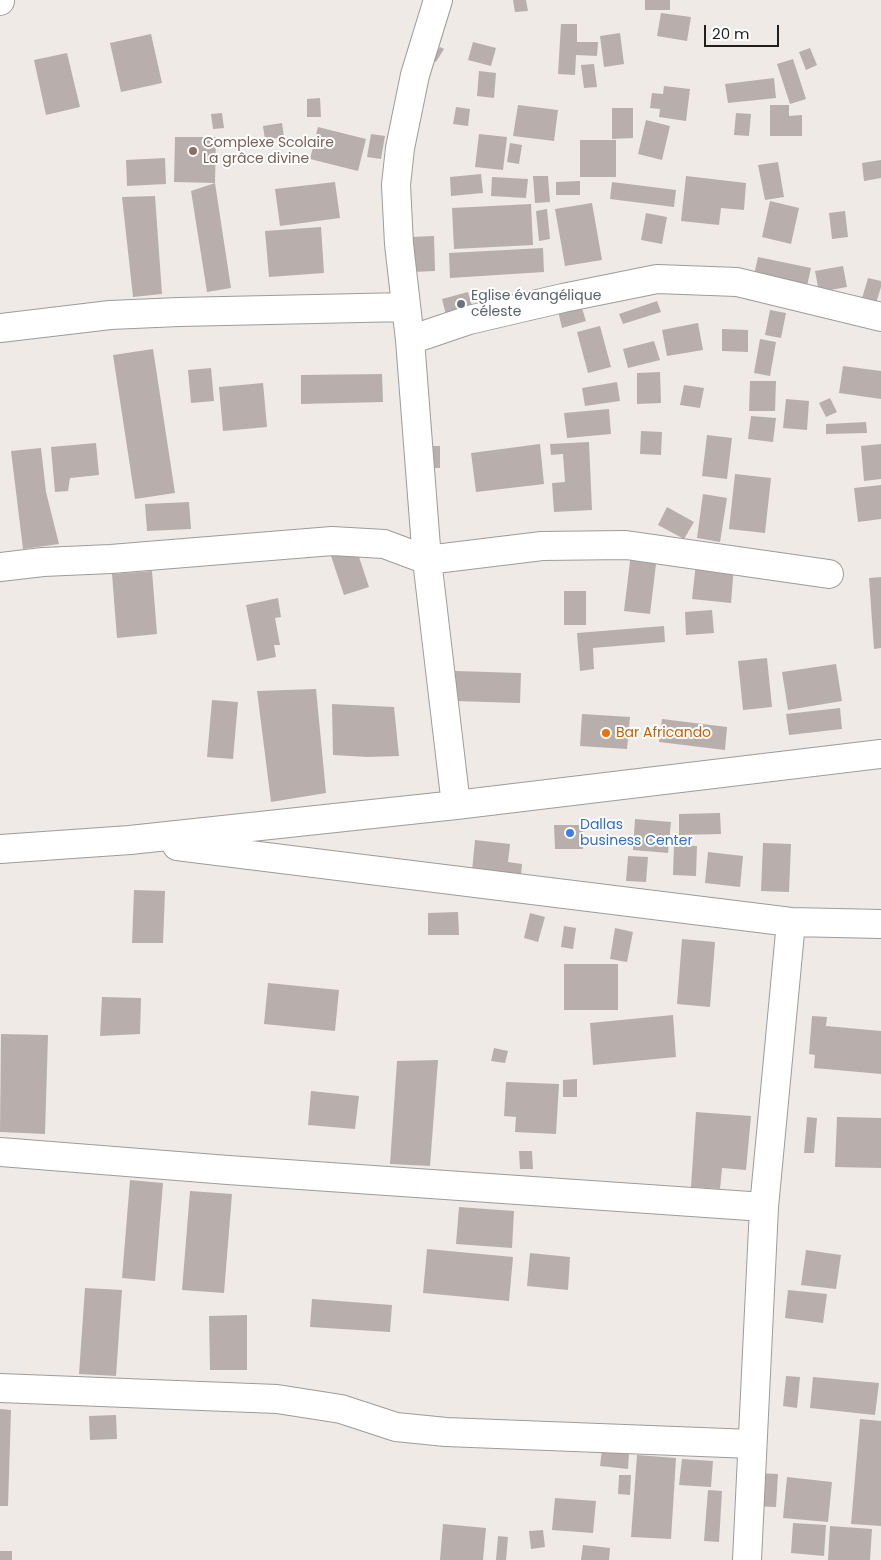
<!DOCTYPE html>
<html>
<head>
<meta charset="utf-8">
<style>
	body { margin:0 }
	#map { position:relative; width:881px; height:1560px; overflow:hidden; background:#efeae6; font-family:Poppins,sans-serif }
	canvas { display:block }
	.scale { position:absolute; left:704px; top:25px; width:75px; height:22px; box-sizing:border-box; border:2px solid #1f1f1f; border-top:0; padding-left:6px; font-size:15px; line-height:18px; white-space:nowrap; color:#1f1f1f; -webkit-text-stroke:4px #fff; paint-order:stroke }
</style>
</head>
<body>
<div id="map">
<canvas width="881" height="1560"></canvas>
<div class="scale">20 m</div>
</div>
<script>
const ctx = document.querySelector('canvas').getContext('2d');
ctx.lineJoin = 'round';
function paint(path, color) { ctx.fillStyle = color; ctx.fill(path, 'evenodd'); }
function trace(path, color, width, dash) { ctx.strokeStyle = color; ctx.lineWidth = width; ctx.lineCap = dash ? 'butt' : 'round'; ctx.setLineDash(dash || []); ctx.stroke(path); }
function label(font, color, halo, rows, align = 'center') {
  ctx.font = font + ' Poppins,sans-serif'; ctx.lineWidth = 4; ctx.setLineDash([]); ctx.textBaseline = 'middle'; ctx.strokeStyle = halo; ctx.fillStyle = color; for (const [text, x, y, turn = 0] of rows) {
    ctx.save(); ctx.translate(x, y); ctx.rotate((+turn || 0) * Math.PI / 180); ctx.textAlign = isNaN(turn) ? turn : align; if (halo) ctx.strokeText(text, 0, 0); ctx.fillText(text, 0, 0); ctx.restore();
  }
}
paint(new Path2D(`
	M513,0H526L528,11L515,12Z
	M645,0H670V10H645Z
	M661,13L691,17L687,41L657,36Z
	M561,24H577V42H598L597,56L576,55L575,75L558,74Z
	M620,33L624,64L604,67L600,36Z
	M151,34L162,83L121,92L110,43Z
	M473,42L496,48L491,66L468,60Z
	M440,47L444,49L436,62L432,59Z
	M810,48L817,65L806,70L799,52Z
	M67,53L80,107L46,115L34,60Z
	M793,59L806,99L790,104L777,64Z
	M594,64L597,87L584,88L581,65Z
	M479,71L496,73L494,98L477,96Z
	M774,78L776,98L728,103L725,84Z
	M664,86L690,89L686,121L659,117L660,109L650,108L652,93L663,94Z
	M320,98L321,117H307V99Z
	M518,105L558,110L554,141L513,136Z
	M770,105H789V116L802,115V136H770Z
	M456,107L470,109L468,126L453,124Z
	M612,108H633V138L612,139Z
	M222,113L224,128L213,129L211,114Z
	M736,113L751,114L749,136L734,135Z
	M646,120L670,126L662,160L638,154Z
	M282,123L284,137L265,140L263,126Z
	M318,127L366,139L358,171L310,159Z
	M371,134L385,136L381,159L367,157Z
	M479,134L507,137L503,170L475,167Z
	M175,137H216L215,183L231,288L207,292L191,191L215,183L174,182Z
	M580,140H616V177H580Z
	M510,143L522,145L519,164L507,162Z
	M165,158L166,184L127,186L126,160Z
	M881,160V178L864,181L862,163Z
	M778,162L784,197L765,200L758,165Z
	M481,174L483,193L451,196L450,177Z
	M533,176H548L550,202L535,203Z
	M686,176L746,183L744,210L721,208L719,225L681,221Z
	M492,177L528,179L526,198L491,196Z
	M580,181V195H556V182Z
	M335,182L340,218L280,226L275,189Z
	M612,182L676,190L674,207L610,199Z
	M155,196L162,294L133,297L122,197Z
	M770,201L799,208L791,244L762,237Z
	M592,203L602,260L565,266L555,209Z
	M531,204L533,245L454,249L452,208Z
	M547,209L550,239L539,241L536,211Z
	M845,211L848,237L832,239L829,213Z
	M646,213L667,217L662,244L641,240Z
	M321,227L324,273L269,277L265,231Z
	M434,236L435,271L413,272L411,237Z
	M543,248L544,272L450,278L449,253Z
	M758,257L811,268L807,286L754,275Z
	M843,266L847,287L819,292L815,271Z
	M868,278L881,281V287L874,310L860,305Z
	M468,292L473,309L446,315L442,299Z
	M657,301L661,312L623,324L619,314Z
	M581,305L586,321L562,328L558,311Z
	M770,310L786,313L781,338L765,335Z
	M698,323L703,350L667,356L662,330Z
	M600,326L611,367L588,373L577,332Z
	M722,329L748,330V352L722,351Z
	M760,339L776,342L770,376L754,373Z
	M654,341L660,360L628,368L623,349Z
	M153,349L175,493L135,499L113,355Z
	M843,366L881,371V399L839,393Z
	M211,368L214,401L191,403L188,370Z
	M660,372L661,403L637,404V373Z
	M382,374L383,402L301,404V375Z
	M750,381H776L775,411H749Z
	M617,382L620,401L585,406L582,388Z
	M263,383L267,427L223,431L219,387Z
	M684,385L704,388L700,408L680,405Z
	M830,398L837,412L826,417L819,403Z
	M786,399L809,401L807,430L783,428Z
	M609,409L611,434L567,438L564,413Z
	M751,416L776,418L773,442L748,439Z
	M866,422L867,433L826,434V424Z
	M641,431L662,432L661,455L640,454Z
	M707,435L732,438L727,479L702,476Z
	M589,442L592,510L554,512L552,483L565,482L563,454L551,455L550,444Z
	M96,443L99,475L70,478L68,491L55,492L51,447Z
	M540,444L544,484L476,492L471,453Z
	M881,444V479L864,481L861,446Z
	M427,446H440V468H427Z
	M41,448L46,492L59,544L23,549L11,451Z
	M735,474L771,478L765,533L729,529Z
	M881,485V519L858,522L854,488Z
	M703,494L727,498L720,542L697,538Z
	M189,502L191,529L147,531L145,504Z
	M667,507L694,522L684,539L658,525Z
	M355,545L369,587L344,595L330,553Z
	M631,553L657,556L650,614L624,611Z
	M696,563L734,566L731,603L692,599Z
	M152,571L157,634L117,638L112,574Z
	M881,577V648L874,649L869,578Z
	M564,591H586V625H564Z
	M278,598L281,617L275,618L280,645H274L276,657L257,661L246,605Z
	M712,610L714,633L686,635L685,612Z
	M664,626L665,642L593,648L594,669L580,671L577,633Z
	M767,658L772,707L743,710L738,661Z
	M836,664L842,701L788,710L782,672Z
	M455,671L521,673L520,703L454,701Z
	M316,689L326,793L271,802L257,691Z
	M212,700L238,702L233,759L207,757Z
	M332,704L394,707L399,756L368,757L333,755Z
	M840,708L842,729L789,735L786,714Z
	M582,714L630,717L627,749L580,746Z
	M662,719L727,727L725,750L659,742Z
	M720,813L721,834L679,835V814Z
	M635,819L671,822L668,853L633,850Z
	M554,825H583V849H555Z
	M475,840L510,844L508,862L522,864L521,876L472,871Z
	M763,843L791,844L789,892L761,891Z
	M674,845L697,846L696,876L673,875Z
	M708,852L743,856L740,887L705,883Z
	M628,856L648,857L646,882L626,881Z
	M134,890L165,891L163,943H132Z
	M458,912L459,935H428V913Z
	M530,913L545,917L538,942L524,938Z
	M564,926L576,928L573,949L561,947Z
	M615,928L633,932L627,962L610,959Z
	M682,939L715,942L710,1007L677,1004Z
	M564,964H618V1010H564Z
	M268,983L339,990L335,1031L264,1024Z
	M102,997L141,998L140,1034L100,1036Z
	M673,1015L676,1057L593,1065L590,1023Z
	M812,1016L827,1017L826,1026L881,1031V1074L814,1068L815,1055L809,1054Z
	M1,1034L48,1035L45,1134L0,1132Z
	M494,1048L508,1051L505,1063L491,1061Z
	M438,1060L430,1166L390,1164L397,1061Z
	M577,1079V1097H563V1080Z
	M506,1082L559,1084L556,1134L515,1132L516,1117L504,1116Z
	M311,1091L359,1096L355,1129L308,1125Z
	M696,1112L751,1116L746,1170L722,1168L720,1189L691,1187Z
	M807,1117L817,1118L814,1153H804Z
	M837,1117L881,1118V1168L835,1167Z
	M519,1151H532L533,1169H520Z
	M130,1180L163,1183L155,1281L122,1278Z
	M190,1191L232,1194L224,1293L182,1290Z
	M459,1207L514,1211L512,1248L456,1244Z
	M427,1249L513,1257L509,1301L423,1293Z
	M806,1250L841,1255L836,1289L801,1285Z
	M530,1253L570,1257L568,1290L527,1286Z
	M85,1288L122,1290L116,1376L79,1374Z
	M788,1290L827,1294L823,1323L785,1318Z
	M312,1299L392,1305L390,1332L310,1327Z
	M247,1315V1370H210L209,1316Z
	M786,1376L800,1377L797,1408L783,1406Z
	M813,1377L879,1383L875,1415L810,1408Z
	M0,1409L11,1410L8,1506H0Z
	M116,1415L117,1439L90,1440L89,1416Z
	M860,1419L881,1421V1526L851,1524Z
	M602,1449L629,1452L628,1469L600,1466Z
	M637,1455L676,1458L671,1539L631,1537Z
	M682,1459L713,1461L711,1487L679,1485Z
	M754,1473L778,1474L776,1507L751,1506Z
	M619,1475H631L630,1495L618,1494Z
	M787,1477L832,1482L828,1522L783,1518Z
	M708,1490L722,1491L719,1542L704,1541Z
	M555,1498L596,1501L593,1533L552,1530Z
	M793,1523L826,1525L824,1556L791,1553Z
	M443,1524L486,1528L483,1560H440Z
	M830,1526L872,1529L870,1560H828Z
	M543,1530L545,1547L531,1549L529,1531Z
	M498,1536L508,1537L506,1560H496Z
	M583,1545L610,1548L609,1560H581Z
	M0,1551H12V1560H0Z`), '#b8afac');
const street = new Path2D(`
	M438,0L415,75L400,148L396,185L399,244L410,340L427,560L456,805
	M0,1V0
	M0,328L110,315L179,312L406,307
	M410,340L469,320L563,298L657,279L737,282L881,317
	M0,567L43,562L111,559L332,541L384,544L427,560L542,546L626,545L829,574
	M177,846L791,922L881,924
	M0,849L130,840L456,805L881,754
	M0,1152L228,1170L764,1207
	M0,1388L277,1399L341,1409L396,1427L446,1432L752,1444
	M747,1560L764,1207L791,922`);
trace(street, '#9c9c9c', 30);
trace(street, '#fff', 28);
for (const [x, y, r, color] of [
	[193,151,5,"#8d6e63"],
	[461,304,5,"#6b7280"],
	[606,733,5,"#e8710a"],
	[570,833,5,"#3f7fe0"]
]) { const dot = new Path2D(); dot.arc(x, y, r, 0, 2 * Math.PI); ctx.fillStyle = color; ctx.fill(dot); trace(dot, '#fff', 2); }
label('14px', '#785e54', '#fff', [
	["Complexe Scolaire",203,143],
	["La grâce divine",203,159]
], 'left');
label('14px', '#5b616d', '#fff', [
	["Eglise évangélique",471,296],
	["céleste",471,312]
], 'left');
label('14px', '#c56008', '#fff', [
	["Bar Africando",616,733]
], 'left');
label('14px', '#366cbe', '#fff', [
	["Dallas",580,825],
	["business Center",580,841]
], 'left');
</script>
</body>
</html>
